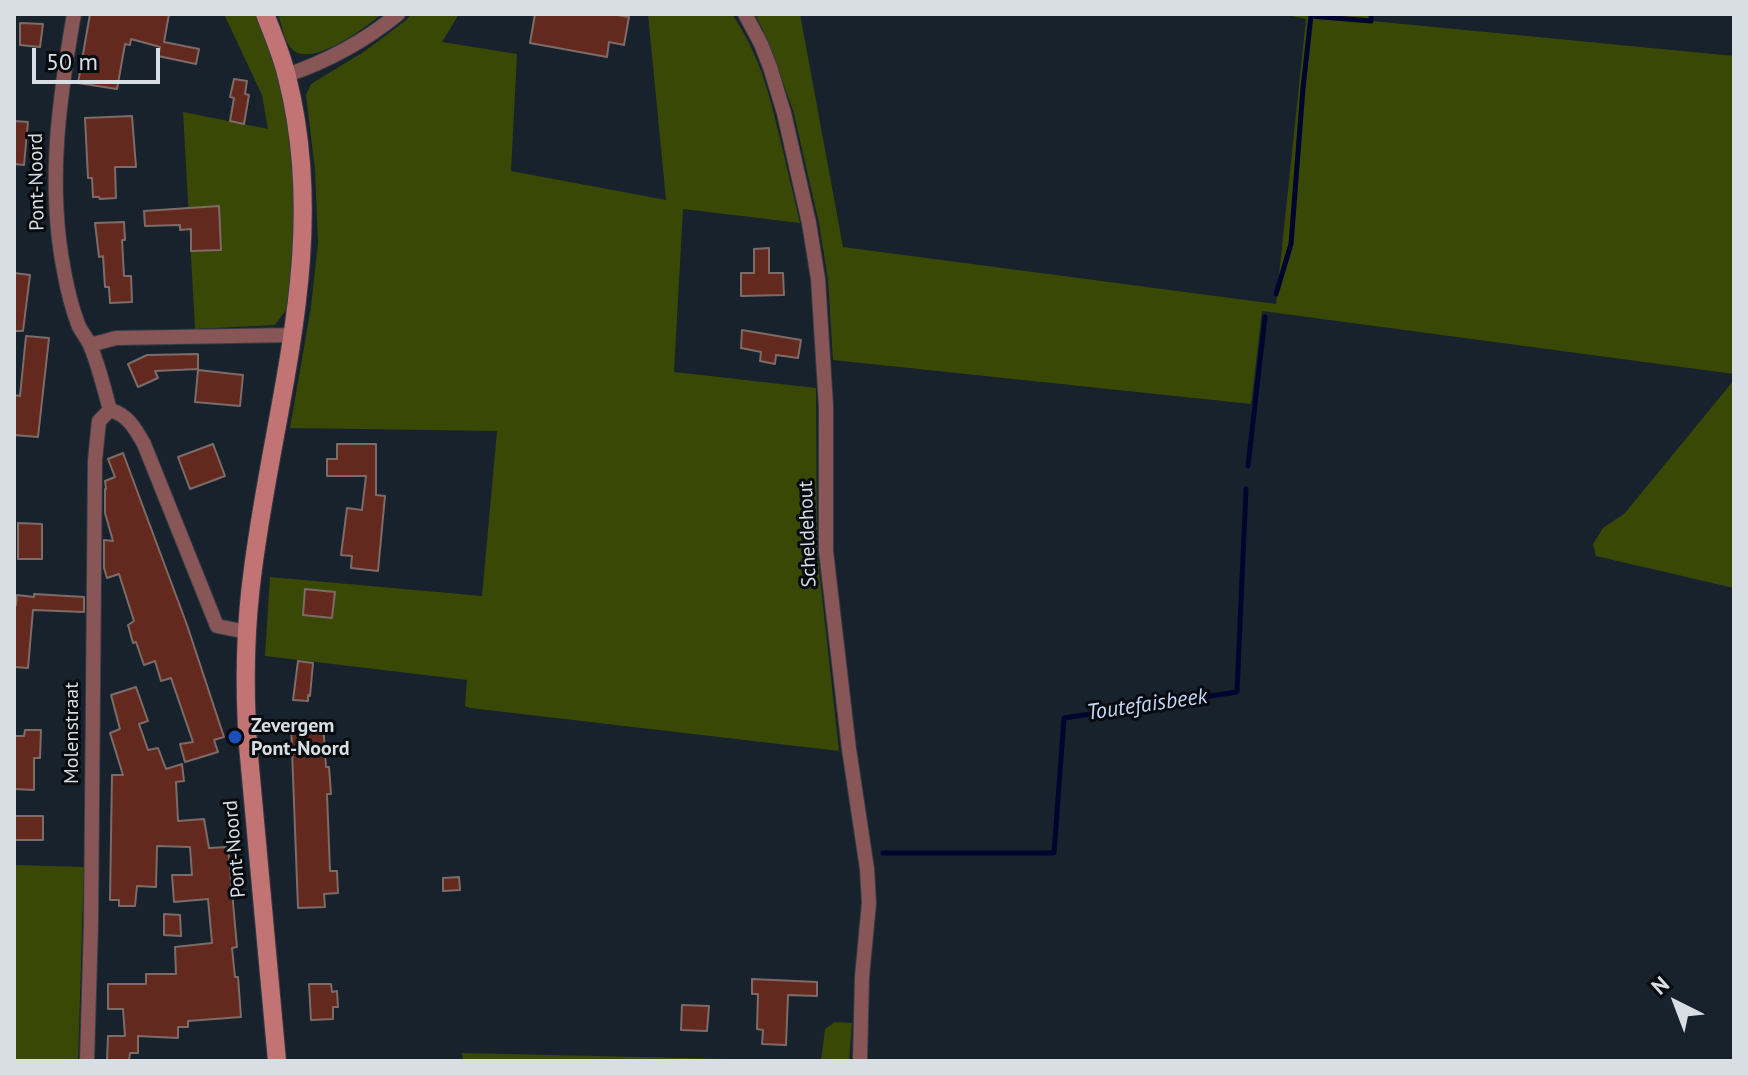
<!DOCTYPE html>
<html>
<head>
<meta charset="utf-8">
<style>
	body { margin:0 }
	#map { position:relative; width:1748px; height:1075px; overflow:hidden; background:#18222c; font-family:"PT Sans",sans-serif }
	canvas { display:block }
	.frame { position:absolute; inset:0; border:16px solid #d7dee4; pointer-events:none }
	.north { position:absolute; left:1636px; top:963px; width:80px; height:80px; -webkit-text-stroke:6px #070b0f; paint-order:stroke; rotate:318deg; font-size:22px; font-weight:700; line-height:32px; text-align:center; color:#d7dee4 }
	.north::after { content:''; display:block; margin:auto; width:28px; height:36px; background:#d7dee4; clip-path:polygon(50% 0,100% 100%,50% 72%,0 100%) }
	.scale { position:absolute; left:32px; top:48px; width:128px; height:36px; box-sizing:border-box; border:4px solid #d7dee4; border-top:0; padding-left:10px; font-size:24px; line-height:28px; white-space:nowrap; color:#d7dee4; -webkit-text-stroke:6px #070b0f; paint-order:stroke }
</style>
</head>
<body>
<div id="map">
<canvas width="1748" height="1075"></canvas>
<div class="frame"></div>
<div class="north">N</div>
<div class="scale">50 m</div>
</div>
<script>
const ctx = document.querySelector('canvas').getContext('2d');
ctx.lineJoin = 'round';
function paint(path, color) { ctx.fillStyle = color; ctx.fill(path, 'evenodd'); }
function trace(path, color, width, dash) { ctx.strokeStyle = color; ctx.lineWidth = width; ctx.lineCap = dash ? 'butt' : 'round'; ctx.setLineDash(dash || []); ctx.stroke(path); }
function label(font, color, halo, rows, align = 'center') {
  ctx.font = font + ' "PT Sans",sans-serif'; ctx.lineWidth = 6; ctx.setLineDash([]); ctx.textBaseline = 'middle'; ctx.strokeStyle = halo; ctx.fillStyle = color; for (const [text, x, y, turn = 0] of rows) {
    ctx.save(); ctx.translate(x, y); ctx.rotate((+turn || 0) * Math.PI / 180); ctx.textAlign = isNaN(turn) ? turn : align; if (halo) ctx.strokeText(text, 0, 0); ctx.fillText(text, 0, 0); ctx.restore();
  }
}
paint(new Path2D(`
	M224,14H259L279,78L290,141L294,193L293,275L287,309L275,325L195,329L183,112L268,129L262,95Z
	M278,14H382C365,27 305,75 288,44C284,37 281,23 278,14Z
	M412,14H459L442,42L517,54L511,171L666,200L648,14H732C763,60 771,102 784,155C789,178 795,200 800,223L683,209L674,372L816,388L817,551L839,751L470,708L465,706L467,680L265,656L270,577L482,596L497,431L290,428L311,307L318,243L315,170L306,95L311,84L365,51L405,21Z
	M755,14H800L843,247L1276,304L1306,19L1281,14H1371L1372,21L1734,56V374L1262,311L1251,404L833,360L828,279L819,223L793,110L768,41Z
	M1734,380V588L1596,556L1593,544L1603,528L1625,513Z
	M14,865L84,867L78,1061H14Z
	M835,1022L852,1023L849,1061H821L825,1029Z
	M462,1053L729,1059V1061H463Z`), '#394805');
trace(new Path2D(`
	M1276,294L1291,244L1303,88L1311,16L1371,21V14
	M1248,466L1265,317
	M883,853H1054L1064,718L1237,692L1246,489`), '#00052f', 5);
const building = new Path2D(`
	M90,14H169L164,42L199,49L196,64L158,56L160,47L131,39L130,45L125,44L117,89L78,83Z
	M535,14H612L629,17L624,45L609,42L607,57L530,43Z
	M20,23L43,24L40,47L20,45Z
	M234,79L247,81L245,94L249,95L244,124L230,121L234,98L230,97Z
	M132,116L136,167H115L116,198L100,199L99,197H93L92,178H88L85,118Z
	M14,121L28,122L24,165L14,164Z
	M219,206L221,250L191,251V229L180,230V225L145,226L144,211Z
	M124,222L125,240H122L124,276H131L132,302L110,303L109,287H105L103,256L99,257L95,223Z
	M769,248V273H783L784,295L741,296V273H754V249Z
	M14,273L30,275L23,331H14Z
	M742,330L801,340L798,358L776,355L775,364L760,361L761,352L741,348Z
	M26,336L49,338L38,437L14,435V395L20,396Z
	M198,354V369L155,371L158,378L138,387L128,364L147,355Z
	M198,370L243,375L240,406L195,402Z
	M213,444L225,476L190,489L178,457Z
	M337,444H376V495L385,496L378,571L351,568L352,556L341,555L347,508L362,510L366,476H327V459H337Z
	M123,453L187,625L224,737L214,740L218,752L185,762L180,744L193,742L171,678L161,681L155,661L144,665L136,642L133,643L128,625L134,621L119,574L107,578L104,568V540L113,541L105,513V489H106L105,481L115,477L108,459Z
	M18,523L42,524V559H18Z
	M305,589L335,592L332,618L303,615Z
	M34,594L84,597V612L33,610L28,668L14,667V605H16L17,595L34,597Z
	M298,661L313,663L310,696L308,695V701L293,700Z
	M136,687L148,721L139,724L148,750L158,748L166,769L182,764L184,781L176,782L178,821L204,819L209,848L228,847L237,947L232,948L235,977H238L241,1017L188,1021V1027H178V1038L138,1036V1053H130L129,1061H107L108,1036H125L123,1009H108V984H146V974H176L175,947L212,943L208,899L174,902L172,875H192L190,847L157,846L156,887L137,886L135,906H119V900H110L112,775H123L110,733L120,729L111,695Z
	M323,723L326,767H329L331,794H327L330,871H337L338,893L324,894L325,907L298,908L291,724Z
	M25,730H41L40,758H34V790L14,789V736H24Z
	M14,816H43V840H14Z
	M459,877L460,890L443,891V878Z
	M164,914L180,915L181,936L164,935Z
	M752,979L817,982V996L788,995L786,1045L762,1044L763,1030L757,1029L758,994H752Z
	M309,984H331L332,992L337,991L338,1007H333V1019L311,1020Z
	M682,1005L709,1006L707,1031L681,1030Z`);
paint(building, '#64291e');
trace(building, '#7d6b68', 2);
const street = new Path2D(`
	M74,14C59,99 47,185 64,271C67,288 72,308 78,324C81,332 87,338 90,345C99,366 104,389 110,410
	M745,14L761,44L770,67L784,113L809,223L818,279L826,406V551L849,749L867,869L869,903L862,977L860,1061
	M287,75C328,61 365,41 398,14
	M90,345L116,338L293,335
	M110,410C128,415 135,428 144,444L217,626L247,632
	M87,1061L91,924L95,460L99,421L110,410`);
const secondary = new Path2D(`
	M265,14C273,35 282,55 287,77C330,246 274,403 253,569C245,627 244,686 248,745L277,1061`);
trace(street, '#333c46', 16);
trace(secondary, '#333c46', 20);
trace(street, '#885656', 14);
trace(secondary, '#c27373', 18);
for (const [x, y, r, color] of [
	[235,737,8,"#1a4fb4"]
]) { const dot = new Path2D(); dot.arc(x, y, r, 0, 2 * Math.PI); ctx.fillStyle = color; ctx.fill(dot); trace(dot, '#070b0f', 3); }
label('20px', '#d7dee4', '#070b0f', [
	["Pont-Noord",37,182,-91],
	["Scheldehout",808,534,-92],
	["Molenstraat",72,733,-90],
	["Pont-Noord",235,849,-95]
]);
label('bold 20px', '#d7dee4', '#070b0f', [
	["Zevergem",251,726],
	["Pont-Noord",251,749]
], 'left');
label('italic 22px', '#c4d8f6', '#070b0f', [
	["Toutefaisbeek",1147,705,-8]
]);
</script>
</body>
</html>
